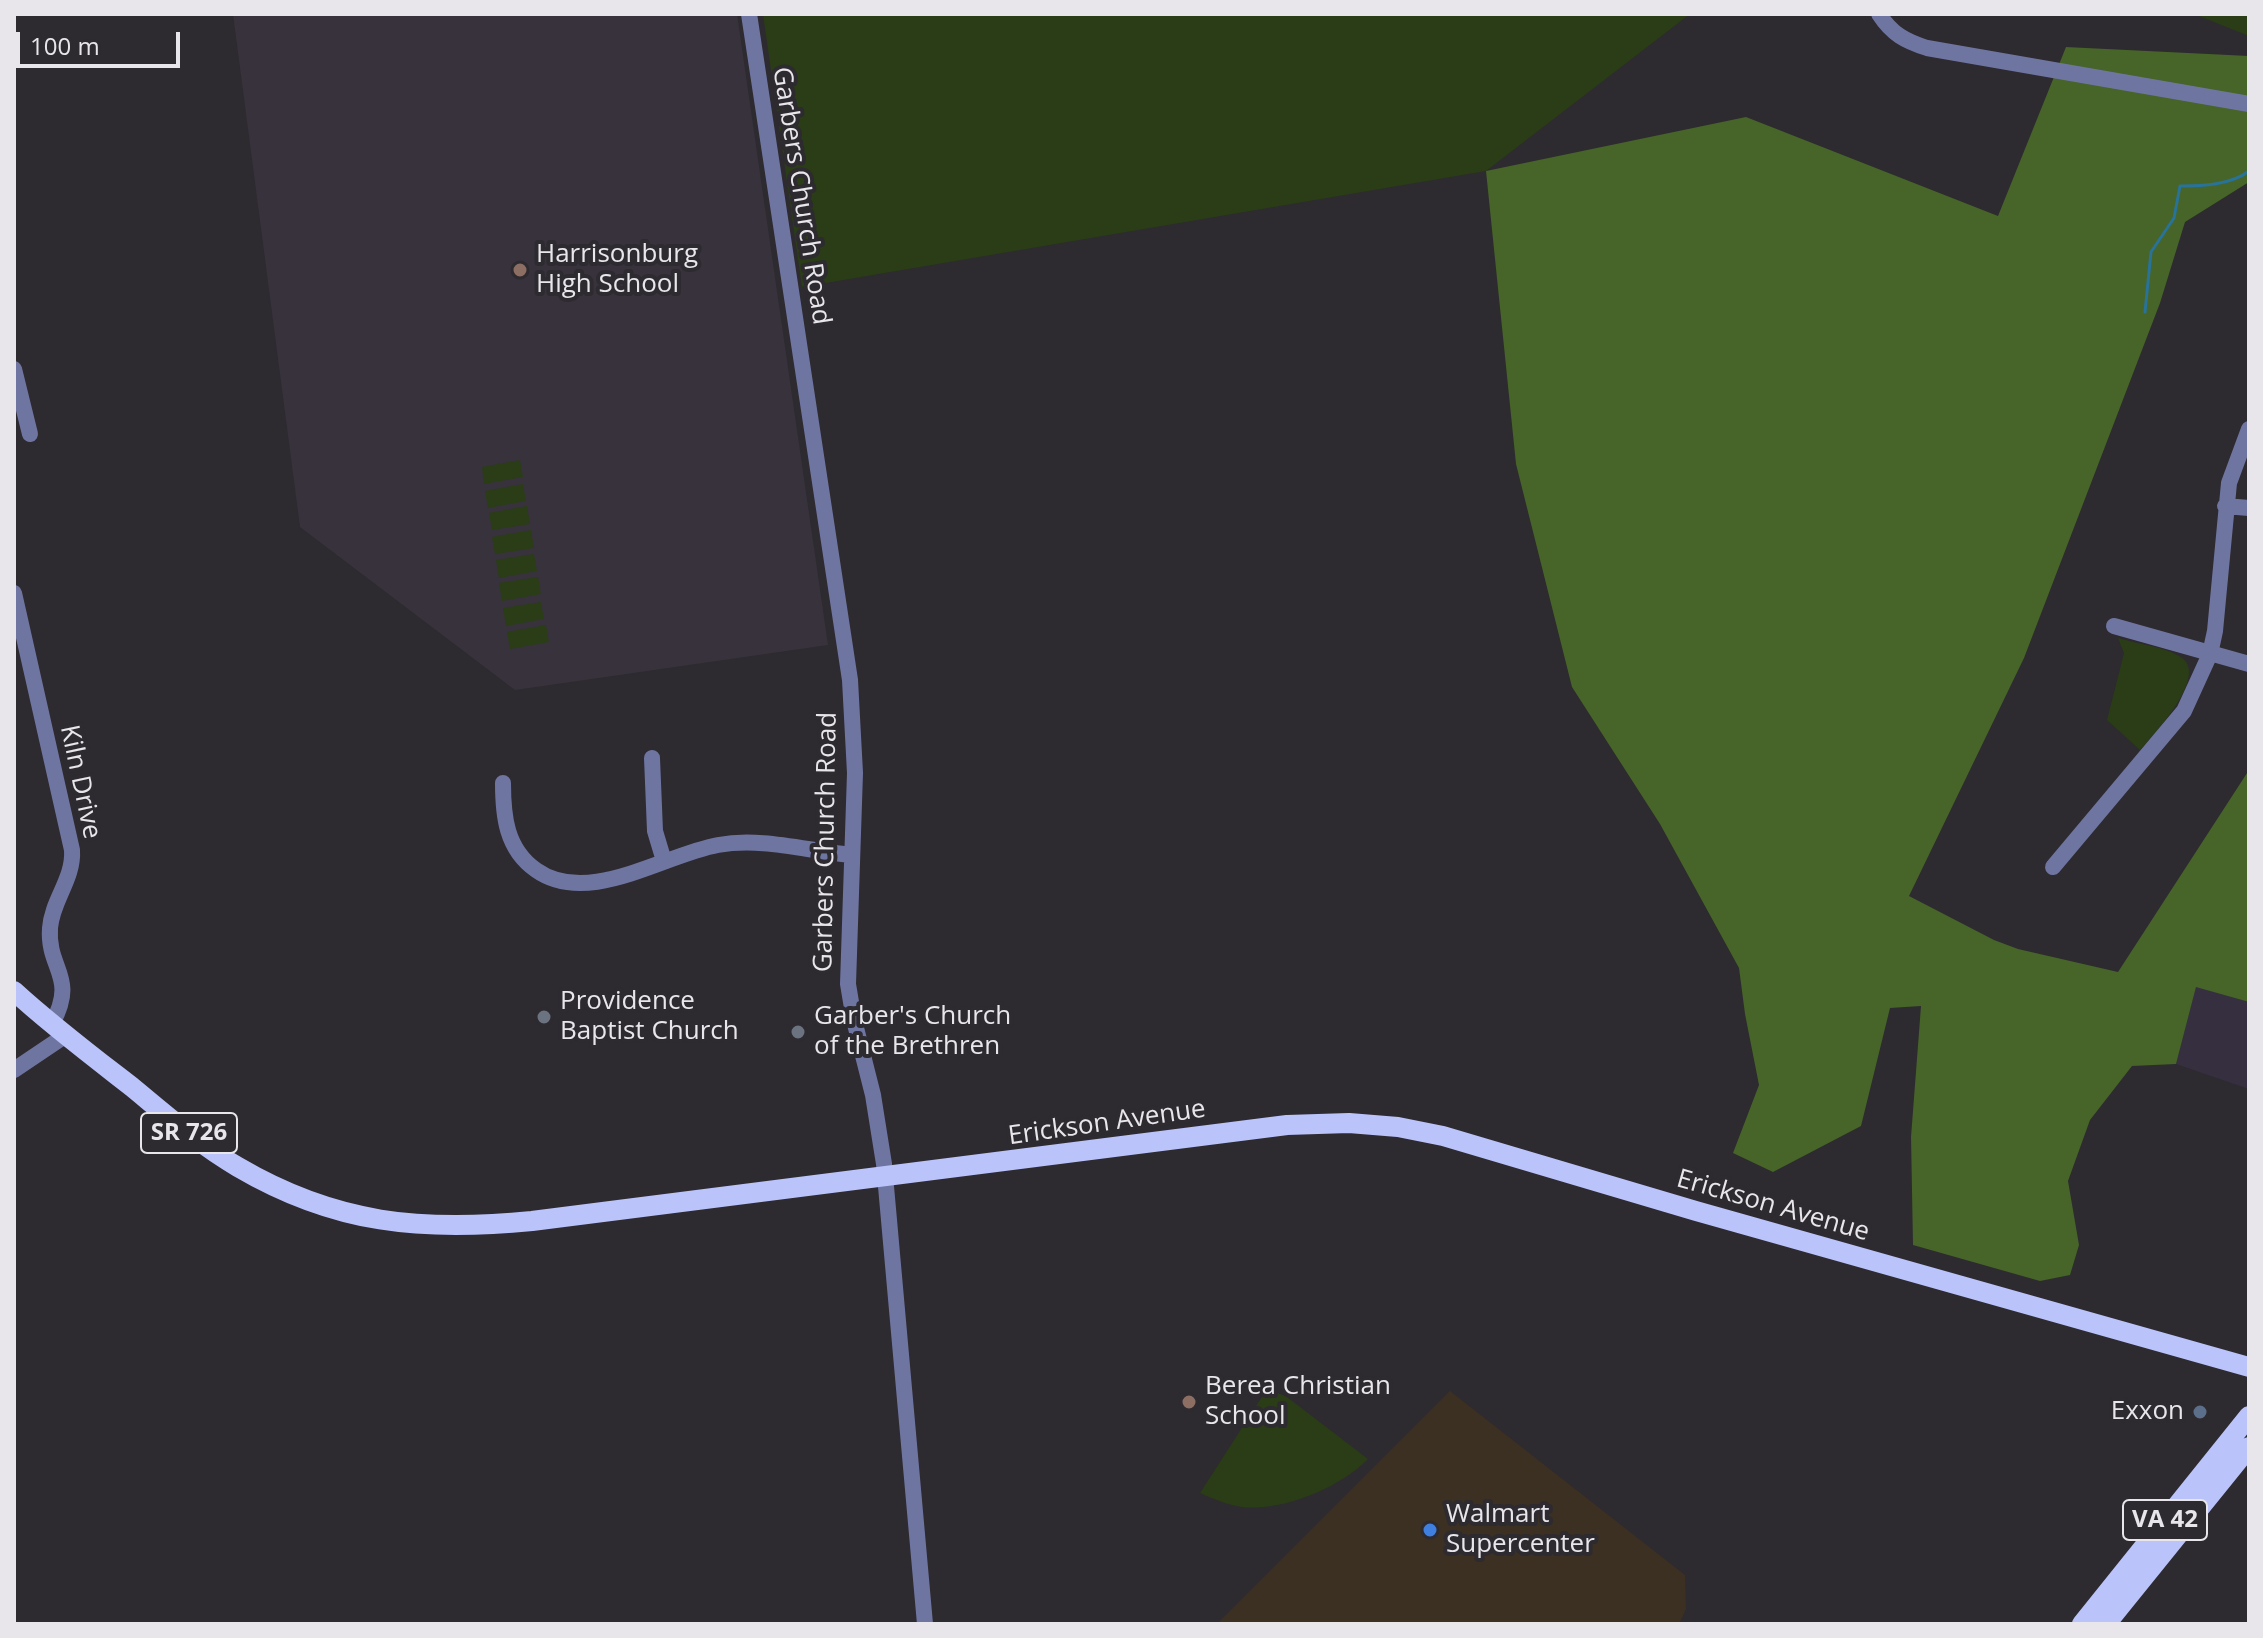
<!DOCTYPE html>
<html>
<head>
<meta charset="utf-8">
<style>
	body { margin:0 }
	#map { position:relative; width:2263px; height:1638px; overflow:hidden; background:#2d2a30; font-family:"Open Sans",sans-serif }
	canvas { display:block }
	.frame { position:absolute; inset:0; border:16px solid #e8e6ea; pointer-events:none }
	.scale { position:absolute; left:16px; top:32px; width:164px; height:36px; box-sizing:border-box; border:4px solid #e8e6ea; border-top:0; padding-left:10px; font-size:24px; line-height:28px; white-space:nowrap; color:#e8e6ea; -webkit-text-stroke:6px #2d2a30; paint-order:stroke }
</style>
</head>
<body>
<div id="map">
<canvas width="2263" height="1638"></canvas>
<div class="frame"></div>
<div class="scale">100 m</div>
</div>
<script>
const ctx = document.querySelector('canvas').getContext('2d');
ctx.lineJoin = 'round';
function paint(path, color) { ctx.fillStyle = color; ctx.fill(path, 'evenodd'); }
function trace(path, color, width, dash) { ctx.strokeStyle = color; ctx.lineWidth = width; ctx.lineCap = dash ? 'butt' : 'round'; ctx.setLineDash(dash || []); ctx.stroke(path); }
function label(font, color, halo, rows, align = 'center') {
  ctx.font = font + ' "Open Sans",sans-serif'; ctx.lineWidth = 8; ctx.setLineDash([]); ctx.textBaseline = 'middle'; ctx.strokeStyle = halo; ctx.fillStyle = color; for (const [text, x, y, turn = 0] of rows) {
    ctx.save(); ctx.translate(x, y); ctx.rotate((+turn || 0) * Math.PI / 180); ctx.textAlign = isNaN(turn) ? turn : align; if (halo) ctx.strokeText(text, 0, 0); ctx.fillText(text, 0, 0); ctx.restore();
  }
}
paint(new Path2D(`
	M1450,1391L1685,1575L1686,1609L1679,1624H1217Z`), '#3c3022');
paint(new Path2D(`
	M2196,986L2249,1002V1089L2176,1064Z`), '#362f3f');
paint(new Path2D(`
	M233,14H737L828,645L515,690L300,527Z`), '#38323d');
paint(new Path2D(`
	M763,14H1690L1486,171L802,287Z
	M2194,14H2249V36Z
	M520,460L523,477L484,484L482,467Z
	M523,484L526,501L488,508L485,491Z
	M527,506L530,524L492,530L489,513Z
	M531,530L534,548L495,554L492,537Z
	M534,554L537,571L499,578L496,560Z
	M538,577L541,594L502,601L499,583Z
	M541,602L544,619L506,626L503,608Z
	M546,625L549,642L510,649L507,632Z
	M2118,638C2137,644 2162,646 2179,656C2212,673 2154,734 2140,750L2107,720L2124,653Z
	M1273,1391L1287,1397L1368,1459C1341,1487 1282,1512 1242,1507C1227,1505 1214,1499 1200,1493L1265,1392Z`), '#2a3d16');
paint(new Path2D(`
	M2066,47L2249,56V182L2185,222L2160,303L2024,658L1909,896L1994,940L2018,949L2118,972L2249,770V1002L2196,987L2176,1064L2132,1066L2090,1120L2068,1181L2079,1245L2070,1275L2040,1281L1913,1245L1911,1137L1921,1006L1890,1008L1861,1126L1773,1172L1733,1153L1759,1085L1745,1014L1739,968L1660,824L1572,687L1516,464L1486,171L1746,117L1998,216Z`), '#476429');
trace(new Path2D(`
	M2145,312L2151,252L2174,218L2180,186C2202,186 2231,185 2249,171`), '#297298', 3);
trace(new Path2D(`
	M749,14L850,680L855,773L848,984L854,1020L873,1095L884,1164L925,1624
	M1879,14C1892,34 1905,41 1927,48L2249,104
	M14,369L30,434
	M2225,506L2249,508
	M14,593L72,850C74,879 52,900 50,928C47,970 78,976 52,1024
	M2114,626L2249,664
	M652,758L655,831L664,861
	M503,783C503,816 506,849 536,870C588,907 663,855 718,845C762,837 807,851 852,855
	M2053,867L2184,711L2210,654L2215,631L2229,483L2249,429
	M14,1070L66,1035`), '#6f75a1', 16);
trace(new Path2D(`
	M14,991C51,1025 92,1056 132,1087C166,1115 200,1145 238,1167C335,1224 422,1232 532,1221L1287,1125L1349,1123L1398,1127L1443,1136L1696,1211L2249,1367
	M2082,1624L2249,1416
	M2106,1624L2249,1447`), '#bac3fa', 20);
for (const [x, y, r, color] of [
	[520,270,8,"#8d6e63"],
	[544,1017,8,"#6b7280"],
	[798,1032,8,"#6b7280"],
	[1189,1402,8,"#8d6e63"],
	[2200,1412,8,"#5c6f8a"],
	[1430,1530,8,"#3f7fe0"]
]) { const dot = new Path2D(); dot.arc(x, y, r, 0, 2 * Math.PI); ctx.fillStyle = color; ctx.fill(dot); trace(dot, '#2d2a30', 3); }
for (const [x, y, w] of [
	[189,1133,96],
	[2165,1520,84]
]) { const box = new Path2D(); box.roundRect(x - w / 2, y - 20, w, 40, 6); ctx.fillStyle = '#2d2a30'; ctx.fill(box); trace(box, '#e8e6ea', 2); }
label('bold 24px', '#e8e6ea', null, [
	["SR 726",189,1133],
	["VA 42",2165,1520]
]);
label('26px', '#e8e6ea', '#2d2a30', [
	["Garbers Church Road",801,196,81],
	["Kiln Drive",80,782,78],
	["Garbers Church Road",826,842,-89],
	["Erickson Avenue",1107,1123,-8],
	["Erickson Avenue",1773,1206,16]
]);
label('26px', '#e8e6ea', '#2d2a30', [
	["Harrisonburg",536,255],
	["High School",536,285],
	["Providence",560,1002],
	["Baptist Church",560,1032],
	["Garber's Church",814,1017],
	["of the Brethren",814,1047],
	["Berea Christian",1205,1387],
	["School",1205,1417],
	["Exxon",2184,1412,"right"],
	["Walmart",1446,1515],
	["Supercenter",1446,1545]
], 'left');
</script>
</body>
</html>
